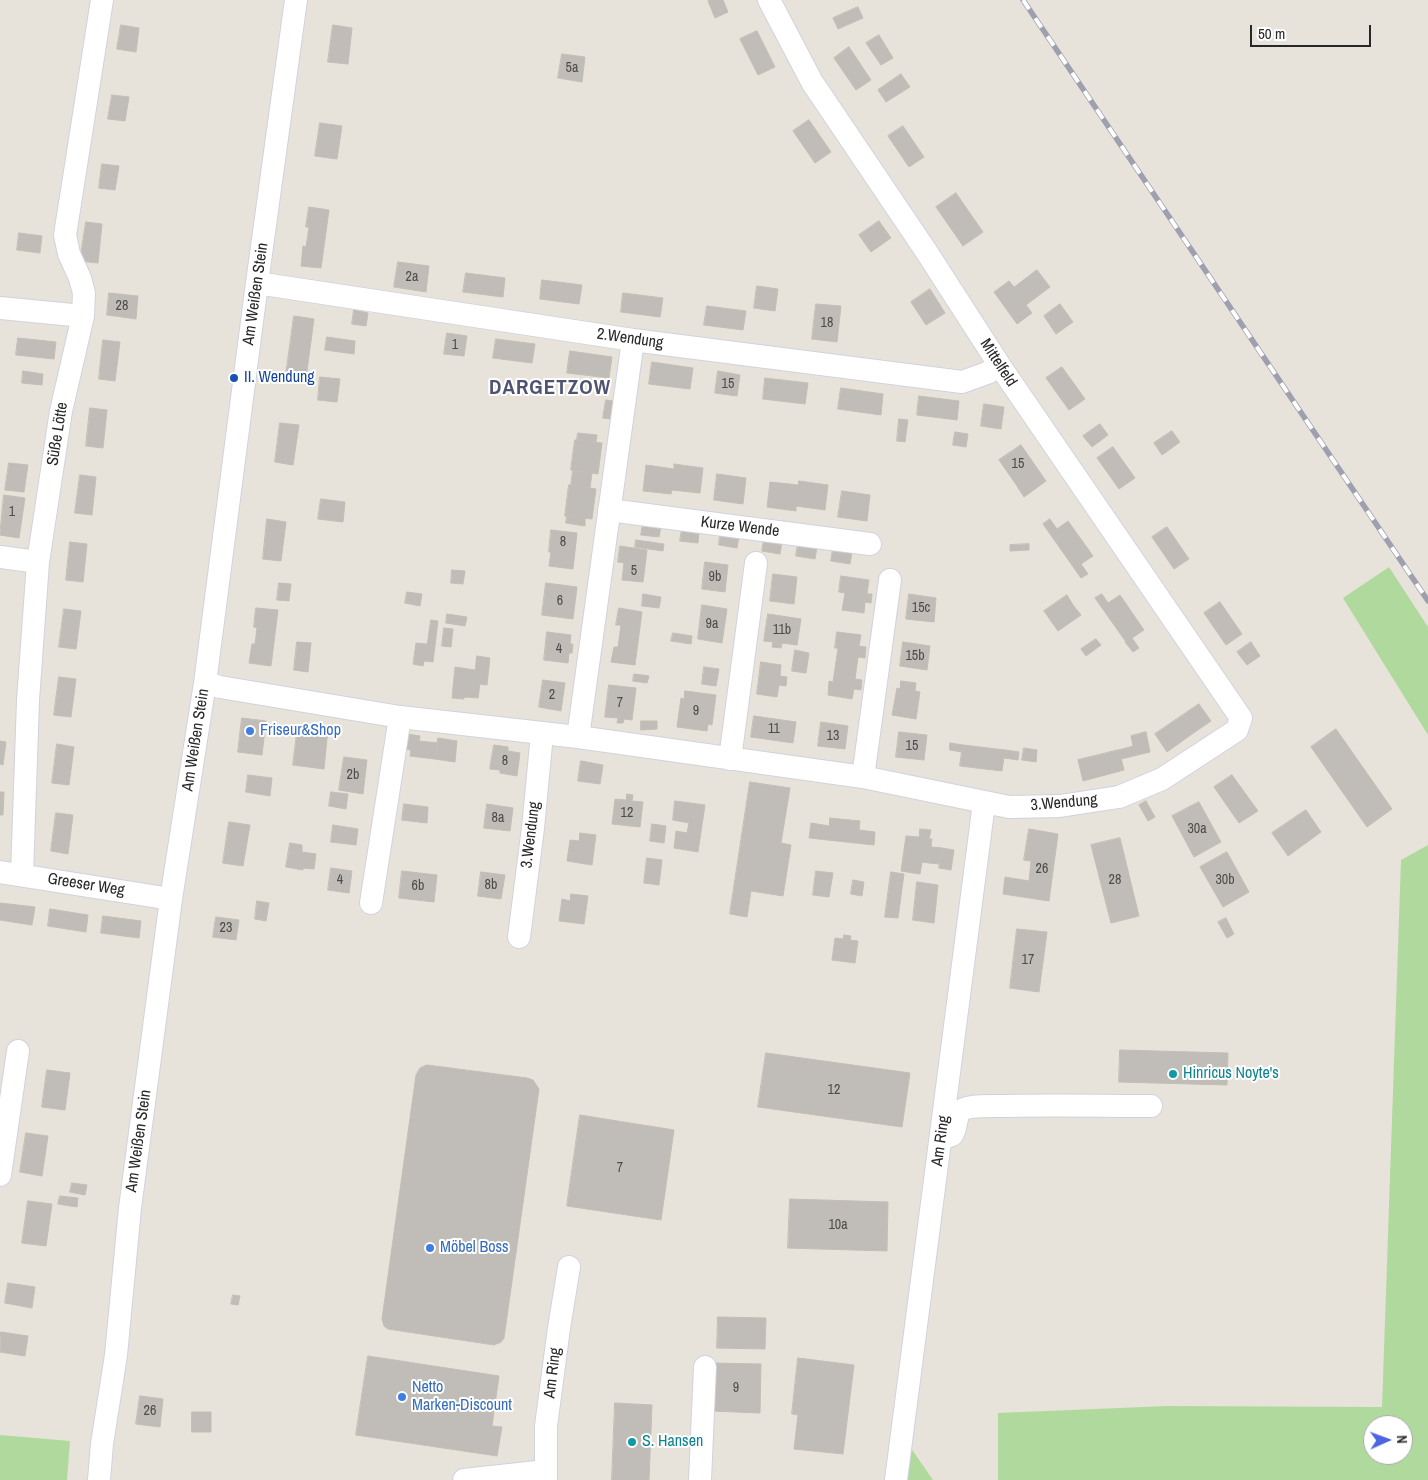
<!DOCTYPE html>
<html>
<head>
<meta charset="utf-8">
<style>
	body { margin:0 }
	#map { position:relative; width:1428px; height:1480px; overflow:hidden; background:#e8e3da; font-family:"Archivo Narrow",sans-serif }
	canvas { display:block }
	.north { position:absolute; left:1363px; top:1415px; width:50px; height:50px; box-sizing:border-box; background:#fff; border:1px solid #a9a9a9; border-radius:50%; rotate:88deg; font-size:14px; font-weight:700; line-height:20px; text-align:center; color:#272727 }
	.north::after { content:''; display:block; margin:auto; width:18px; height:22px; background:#4d65e3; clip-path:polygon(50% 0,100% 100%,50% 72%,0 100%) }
	.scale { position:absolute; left:1250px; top:25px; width:121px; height:22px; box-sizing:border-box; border:2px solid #272727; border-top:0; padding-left:6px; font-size:15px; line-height:18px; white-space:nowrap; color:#272727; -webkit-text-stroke:4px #fff; paint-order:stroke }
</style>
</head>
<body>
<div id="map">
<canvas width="1428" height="1480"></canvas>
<div class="north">N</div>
<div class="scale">50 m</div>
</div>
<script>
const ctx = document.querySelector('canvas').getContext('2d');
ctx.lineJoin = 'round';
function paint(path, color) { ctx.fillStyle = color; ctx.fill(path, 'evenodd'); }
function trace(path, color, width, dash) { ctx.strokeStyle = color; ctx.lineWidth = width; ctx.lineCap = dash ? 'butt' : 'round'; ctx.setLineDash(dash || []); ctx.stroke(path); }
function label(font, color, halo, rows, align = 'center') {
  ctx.font = font + ' "Archivo Narrow",sans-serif'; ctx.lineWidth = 4; ctx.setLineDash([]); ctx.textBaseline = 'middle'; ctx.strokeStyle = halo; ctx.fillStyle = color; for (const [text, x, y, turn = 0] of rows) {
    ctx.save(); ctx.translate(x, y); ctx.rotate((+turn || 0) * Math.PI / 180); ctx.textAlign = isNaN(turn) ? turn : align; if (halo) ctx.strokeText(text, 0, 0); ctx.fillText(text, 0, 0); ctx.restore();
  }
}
paint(new Path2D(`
	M1389,567L1428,627V735L1343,598Z
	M1428,845V1480H998V1413L1168,1406L1382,1407L1401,860ZM1373,1425H1403V1455H1373Z
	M0,1435L70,1441L67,1480H0Z
	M908,1444L933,1480H900Z`), '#b0d99d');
const building = new Path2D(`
	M710,0H723L728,12L715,18L708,1Z
	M858,7L863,18L838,29L833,18Z
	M121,25L139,28L136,52L117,49Z
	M333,25L352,28L348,64L328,62Z
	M757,31L775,67L758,75L740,39Z
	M879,35L893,58L881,65L866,43Z
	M849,47L871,80L856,90L834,58Z
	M562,54L585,57L582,82L558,78Z
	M901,74L910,87L886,102L878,90Z
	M112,95L129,97L125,121L108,119Z
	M809,120L831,152L815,163L793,131Z
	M320,123L342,126L337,159L315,156Z
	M903,126L924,157L909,167L888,136Z
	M102,164L119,166L115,190L99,188Z
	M956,193L983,232L963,246L936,207Z
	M309,207L329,210L321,268L301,266L303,246L306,247L309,227H306Z
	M879,221L891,238L871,252L859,235Z
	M86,222L102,224L98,263L80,261Z
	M19,233L42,236L40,253L17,250Z
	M398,262L429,266L426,292L394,287Z
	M1037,270L1050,287L1026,305L1032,313L1017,324L994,292L1009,281L1014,287Z
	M466,273L505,278L503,297L463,292Z
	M542,280L582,285L579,304L540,299Z
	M757,286L778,289L775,311L754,308Z
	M930,289L945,313L926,325L911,302Z
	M109,293L138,296L136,319L107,315Z
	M623,293L663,298L660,317L621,312Z
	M816,304L841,306L837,342L812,339Z
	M1060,304L1073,322L1056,334L1044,316Z
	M707,306L746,311L743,330L704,325Z
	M354,310L368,313L366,326L352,324Z
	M294,316L314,319L306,378L286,375Z
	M447,333L467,336L464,356L444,354Z
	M327,337L355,341L354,354L325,350Z
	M18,338L56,342L54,359L16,355Z
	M496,339L535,344L532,363L493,358Z
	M103,340L120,342L115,381L99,379Z
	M570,351L612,357L609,378L567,373Z
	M652,362L693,368L690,389L649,384Z
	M1062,367L1085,399L1069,410L1046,378Z
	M23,371L43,374L42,385L22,383Z
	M718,371L740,375L737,396L715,393Z
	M320,377L340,379L337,402L318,400Z
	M765,378L808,383L805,404L763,399Z
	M841,388L883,394L881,415L838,409Z
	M919,396L959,401L957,420L917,415Z
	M606,400L613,401L611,419L603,418Z
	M984,404L1004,407L1001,429L981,426Z
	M90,408L107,410L103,448L86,446Z
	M899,419L908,420L905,442L897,441Z
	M280,423L299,425L293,465L275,462Z
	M1100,424L1108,435L1092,447L1083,436Z
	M1172,431L1180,442L1162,455L1154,443Z
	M955,432L968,434L966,447L953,445Z
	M578,433L597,435L596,442L577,440Z
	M575,440L602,443L598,474L571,470Z
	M1021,445L1037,468L1015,483L999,460Z
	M1113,447L1135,478L1119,489L1097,458Z
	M9,463L28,465L24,492L5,490Z
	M674,464L703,468L700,493L672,490L671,494L643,491L646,465L674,469Z
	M1037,468L1046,481L1024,497L1015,483Z
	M573,471L592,473L590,488L571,485Z
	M717,474L746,478L743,504L714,500Z
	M80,475L96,477L92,515L75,513Z
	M799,481L828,485L825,510L796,506V511L767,507L770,482L798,485Z
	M569,485L596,489L592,519L565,516Z
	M842,491L870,495L867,521L838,517Z
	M4,495L25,498L19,538L0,535Z
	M321,499L345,502L343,522L318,519Z
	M567,516L585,518V526L566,523Z
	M267,519L286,522L281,561L263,559Z
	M1050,519L1057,529L1068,521L1093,556L1081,564L1088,574L1081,578L1043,524Z
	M643,523L661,526L659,537L641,535Z
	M1167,527L1189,559L1174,569L1152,537Z
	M682,529L699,531L698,543L680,541Z
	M551,530L577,533L573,569L549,566L551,552H549Z
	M720,534L739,536L737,548L719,545Z
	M636,540L664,544L663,551L635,547Z
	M764,540L782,542L780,554L762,551Z
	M70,542L87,544L83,582L66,580Z
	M798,544L817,547L815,559L796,556Z
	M1029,544V550L1010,551V545Z
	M620,546L647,550L643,582L622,580L624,563L618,562Z
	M833,549L852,552L850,564L831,561Z
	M705,562L728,565L725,592L702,589Z
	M452,570L465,571L463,584L451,583Z
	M773,574L797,577L794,604L770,601Z
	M841,576L869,580L867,594H872L871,603L865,602L864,613L842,610L845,593L839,592Z
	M279,583L291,584L289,601L277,600Z
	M546,583L577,587L573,619L542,615Z
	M407,592L422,594L420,606L405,603Z
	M643,594L661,597L659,608L642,606Z
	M909,594L936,598L934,622L906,619Z
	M1102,594L1108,603L1120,595L1144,630L1132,638L1139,648L1133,652L1125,642H1126L1095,598Z
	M1067,595L1073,605L1051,621L1044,611Z
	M1220,602L1242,634L1226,645L1204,613Z
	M702,605L727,609L722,643L698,639Z
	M1073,605L1081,615L1058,631L1051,621Z
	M256,608L278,610L271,666L249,663L252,644H255L257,628L254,627Z
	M619,608L642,612L635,665L611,662L614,647H618L621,625H616Z
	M64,609L81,611L76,649L59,647Z
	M447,614L467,617L465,626L446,623Z
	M768,614L801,619L797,645L782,643L781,648L772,647L773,642L764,641Z
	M431,620L438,621L433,662L424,661L423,666L413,664L416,643L427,644Z
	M444,628L453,629L451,647L442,646Z
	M547,632L571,635L570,644H573L572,653H569L568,663L544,660Z
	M837,632L861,635L859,646L866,647L865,658L858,657L855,679L862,680L861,690L854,689L852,699L828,695L829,681L833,682L838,648H835Z
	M673,633L692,636L691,644L671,641Z
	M1096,639L1101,645L1086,656L1081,649Z
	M297,642L311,643L308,672L294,670Z
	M903,642L930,646L927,670L900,666Z
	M1251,642L1260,656L1247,665L1237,652Z
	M795,650L809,653L806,673L792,671Z
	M477,656L490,658L487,685L480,684L478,698L464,697V699L452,698L455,667L475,670Z
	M761,662L781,665L780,676L787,677L786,686L779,685L777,697L757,694Z
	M704,667L719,669L716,686L702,684Z
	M634,674L649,676L647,683L633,681Z
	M59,677L76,679L71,717L54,715Z
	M543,680L565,683L561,711L539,707Z
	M901,681L916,683L915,691L920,692L916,719L892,715L897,688L900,689Z
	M609,685L636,688L632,720L624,719L623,723H617L618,718L605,717Z
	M685,691L716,695L712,725L708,724L707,731L677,727L681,698L684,699Z
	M1199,704L1211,721L1192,734L1180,717Z
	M754,716L796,722L793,743L751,737Z
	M1180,717L1192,734L1167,752L1155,734Z
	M242,718L266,721L262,755L238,752Z
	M641,721H657V729L641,730Z
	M821,722L848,726L845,749L818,746Z
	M298,725L328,729L324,769L293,765Z
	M1336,729L1392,809L1367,827L1311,747Z
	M899,732L927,735L924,760L896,757Z
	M1146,732L1150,752L1121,759L1119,750L1133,746L1131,736Z
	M407,734L420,736L419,741L438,743L435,759L410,756L411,750L405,749Z
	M438,738L457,741L455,762L435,759Z
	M0,741L6,742L3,765L0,764Z
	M950,743L963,745L962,752L950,750Z
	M57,744L74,747L69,785L52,783Z
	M494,745L508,747V751L520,753L517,776L500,773V770L490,769Z
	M963,745L1005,750L1002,771L960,766Z
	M1024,748L1037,750L1036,762L1022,760Z
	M1005,750L1019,752L1018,760L1004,758Z
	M1119,750L1124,770L1083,781L1078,760Z
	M344,757L367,760L363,794L339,790Z
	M581,761L603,765L600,784L578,781Z
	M248,775L272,778L270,796L246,792Z
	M1232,775L1258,811L1239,823L1214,787Z
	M750,782L790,788L781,843L791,845L783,896L751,891L747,917L730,914Z
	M0,792H4L3,815H0Z
	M331,792L348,794L346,809L329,806Z
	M627,794L633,795L632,801L643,802L640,827L612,824L615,799L626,800Z
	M675,801L705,805L698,852L674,848L676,831L687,833L689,823L673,820Z
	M1146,801L1155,817L1148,821L1139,805Z
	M1199,802L1221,842L1194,857L1172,816Z
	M404,804L428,807L427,823L402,820Z
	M487,804L513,808L510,831L484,828Z
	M1306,810L1321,832L1288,856L1272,833Z
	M56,813L73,815L68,854L51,851Z
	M830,818L860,821L859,830L875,832L874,845L809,838L811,823L829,826Z
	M229,822L250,825L243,866L223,863Z
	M652,824L666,826L664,843L650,841Z
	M333,825L358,829L356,845L331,842Z
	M920,829L931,830L929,839H932L929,863L922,862L920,874L901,871L906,836L919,837Z
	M1029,829L1058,834L1049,901L1003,894L1005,877L1029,881L1031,861L1024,860Z
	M580,833L596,835L592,865L567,861L570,840L579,841Z
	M1120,838L1139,916L1111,923L1091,845Z
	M290,843L302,845V852L316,854L314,869L303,868V870L286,867Z
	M931,847L942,848L940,864L929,863Z
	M942,848L954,850L951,870L939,868Z
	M1227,852L1249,892L1223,907L1200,867Z
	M647,858L662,860L659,885L644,883Z
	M331,868L352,871L349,893L328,890Z
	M402,871L437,875L434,902L399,898Z
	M816,871L833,873L829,897L813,895Z
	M481,872L505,875L501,899L478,896Z
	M891,872L904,874L898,918L885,917Z
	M853,880L864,882L862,896L851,894Z
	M917,882L938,885L934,923L913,920Z
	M571,894L588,896L584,924L559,921L562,899L570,901Z
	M257,901L269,903L266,921L255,919Z
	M0,903L35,907L32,925L0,920Z
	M50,909L88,915L86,932L48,926Z
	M103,916L141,921L139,938L101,933Z
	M216,917L239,920L236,940L213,937Z
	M1226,918L1234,934L1227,938L1218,922Z
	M1017,929L1047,932L1039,992L1010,988Z
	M844,935L851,936L850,940L858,941L855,963L832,960L835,938L843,939Z
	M1120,1050L1228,1053L1227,1085L1119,1082Z
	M766,1053L910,1073L902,1127L758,1107Z
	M427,1065L527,1078L533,1080L539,1089L504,1338L501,1342L494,1345L388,1329L384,1326L382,1319L416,1075L420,1068Z
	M47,1070L70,1073L65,1110L42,1107Z
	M580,1115L674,1130L661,1220L567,1206Z
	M26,1133L48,1136L42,1176L20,1172Z
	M72,1183L87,1185L85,1195L70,1192Z
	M60,1196L78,1198L77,1207L58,1204Z
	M790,1199L888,1202L887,1251L788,1248Z
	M28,1201L52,1204L46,1246L22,1243Z
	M8,1283L35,1287L32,1308L5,1303Z
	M233,1295L240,1296L238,1305L231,1304Z
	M718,1317L766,1318L765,1349L717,1348Z
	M1,1332L28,1336L25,1356L0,1352Z
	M368,1356L499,1376L492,1426L502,1427L497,1456L356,1435Z
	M798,1358L854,1365L843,1454L794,1449L798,1415L792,1414Z
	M713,1363L761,1364L760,1413L711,1411Z
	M140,1396L163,1399L160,1427L136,1424Z
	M615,1403L652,1405L649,1480H612Z
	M192,1412H211V1432H192Z`);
paint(building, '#c0bcb7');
trace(building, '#c3beb5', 1);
const minor = new Path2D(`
	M257,283L633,340L962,382L987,373L1000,366
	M0,308L83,316
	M609,510L870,544
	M0,557L38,562
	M205,683L220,687L400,717L578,737L863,777L1009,807L1060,806L1119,797L1162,779L1237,730L1241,718L1000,366L926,251L812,82L769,0
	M578,737L633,340
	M730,759L756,563
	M863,777L890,580
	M0,872L171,899
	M22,875L28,700L38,562L61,411L83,316L84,293L80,278L69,254L65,235L102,0
	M371,903L400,717
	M519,937L533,828L542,734
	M949,1136L952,1135C958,1128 954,1113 964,1109C971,1105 996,1106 1006,1106C1054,1105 1103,1106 1151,1106
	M0,1175L18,1051
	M99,1480L102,1444L116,1355L130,1208L171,899L205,683L257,283L296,0
	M464,1480L546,1471
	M546,1480V1426L559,1328L569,1267
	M700,1480L705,1367
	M896,1480L984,803`);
trace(minor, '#d0d2df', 24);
trace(minor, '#fff', 22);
const rail = new Path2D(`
	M1023,0L1428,601`);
trace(rail, '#9ea0af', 5.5);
trace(rail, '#fff', 4, [11]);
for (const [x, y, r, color] of [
	[234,378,5,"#1a4fb4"],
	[250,731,5,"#3f7fe0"],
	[1173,1074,5,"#0f9aa8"],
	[430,1248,5,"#3f7fe0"],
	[402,1397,5,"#3f7fe0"],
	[632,1442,5,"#0f9aa8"]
]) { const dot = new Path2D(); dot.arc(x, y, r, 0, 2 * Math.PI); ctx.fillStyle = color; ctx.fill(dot); trace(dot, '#fff', 2); }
label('14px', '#4d4c4b', null, [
	["5a",572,68],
	["2a",412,277],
	["28",122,306],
	["18",827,323],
	["1",455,345],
	["15",728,384],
	["15",1018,464],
	["1",12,512],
	["8",563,542],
	["5",634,571],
	["9b",715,577],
	["6",560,601],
	["15c",921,608],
	["9a",712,624],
	["11b",782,630],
	["4",559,649],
	["15b",915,656],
	["2",552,695],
	["7",620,703],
	["9",696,711],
	["11",774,729],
	["13",833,736],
	["15",912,746],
	["8",505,761],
	["2b",353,775],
	["12",627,813],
	["8a",498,818],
	["30a",1197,829],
	["26",1042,869],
	["4",340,880],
	["28",1115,880],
	["30b",1225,880],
	["8b",491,885],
	["6b",418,886],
	["23",226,928],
	["17",1028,960],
	["12",834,1090],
	["7",620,1168],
	["10a",838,1225],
	["9",736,1388],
	["26",150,1411]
]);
label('16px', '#272727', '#fff', [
	["Am Weißen Stein",256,294,-82],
	["2.Wendung",630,339,8],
	["Mittelfeld",998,363,57],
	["Süße Lötte",58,434,-81],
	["Kurze Wende",740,527,7],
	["Am Weißen Stein",196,740,-81],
	["3.Wendung",1064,803,-5],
	["3.Wendung",531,835,-83],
	["Greeser Weg",86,885,9],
	["Am Weißen Stein",139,1141,-82],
	["Am Ring",941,1141,-82],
	["Am Ring",553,1373,-83]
]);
label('16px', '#164399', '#fff', [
	["II. Wendung",244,378]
], 'left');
label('16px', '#366cbe', '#fff', [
	["Friseur&Shop",260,731],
	["Möbel Boss",440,1248],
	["Netto",412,1388],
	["Marken-Discount",412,1406]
], 'left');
label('16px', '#0d838f', '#fff', [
	["Hinricus Noyte's",1183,1074],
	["S. Hansen",642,1442]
], 'left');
ctx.letterSpacing = '1px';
label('bold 21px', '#4e5372', '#fff', [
	["DARGETZOW",550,388]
]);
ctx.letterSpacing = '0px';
</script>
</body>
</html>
